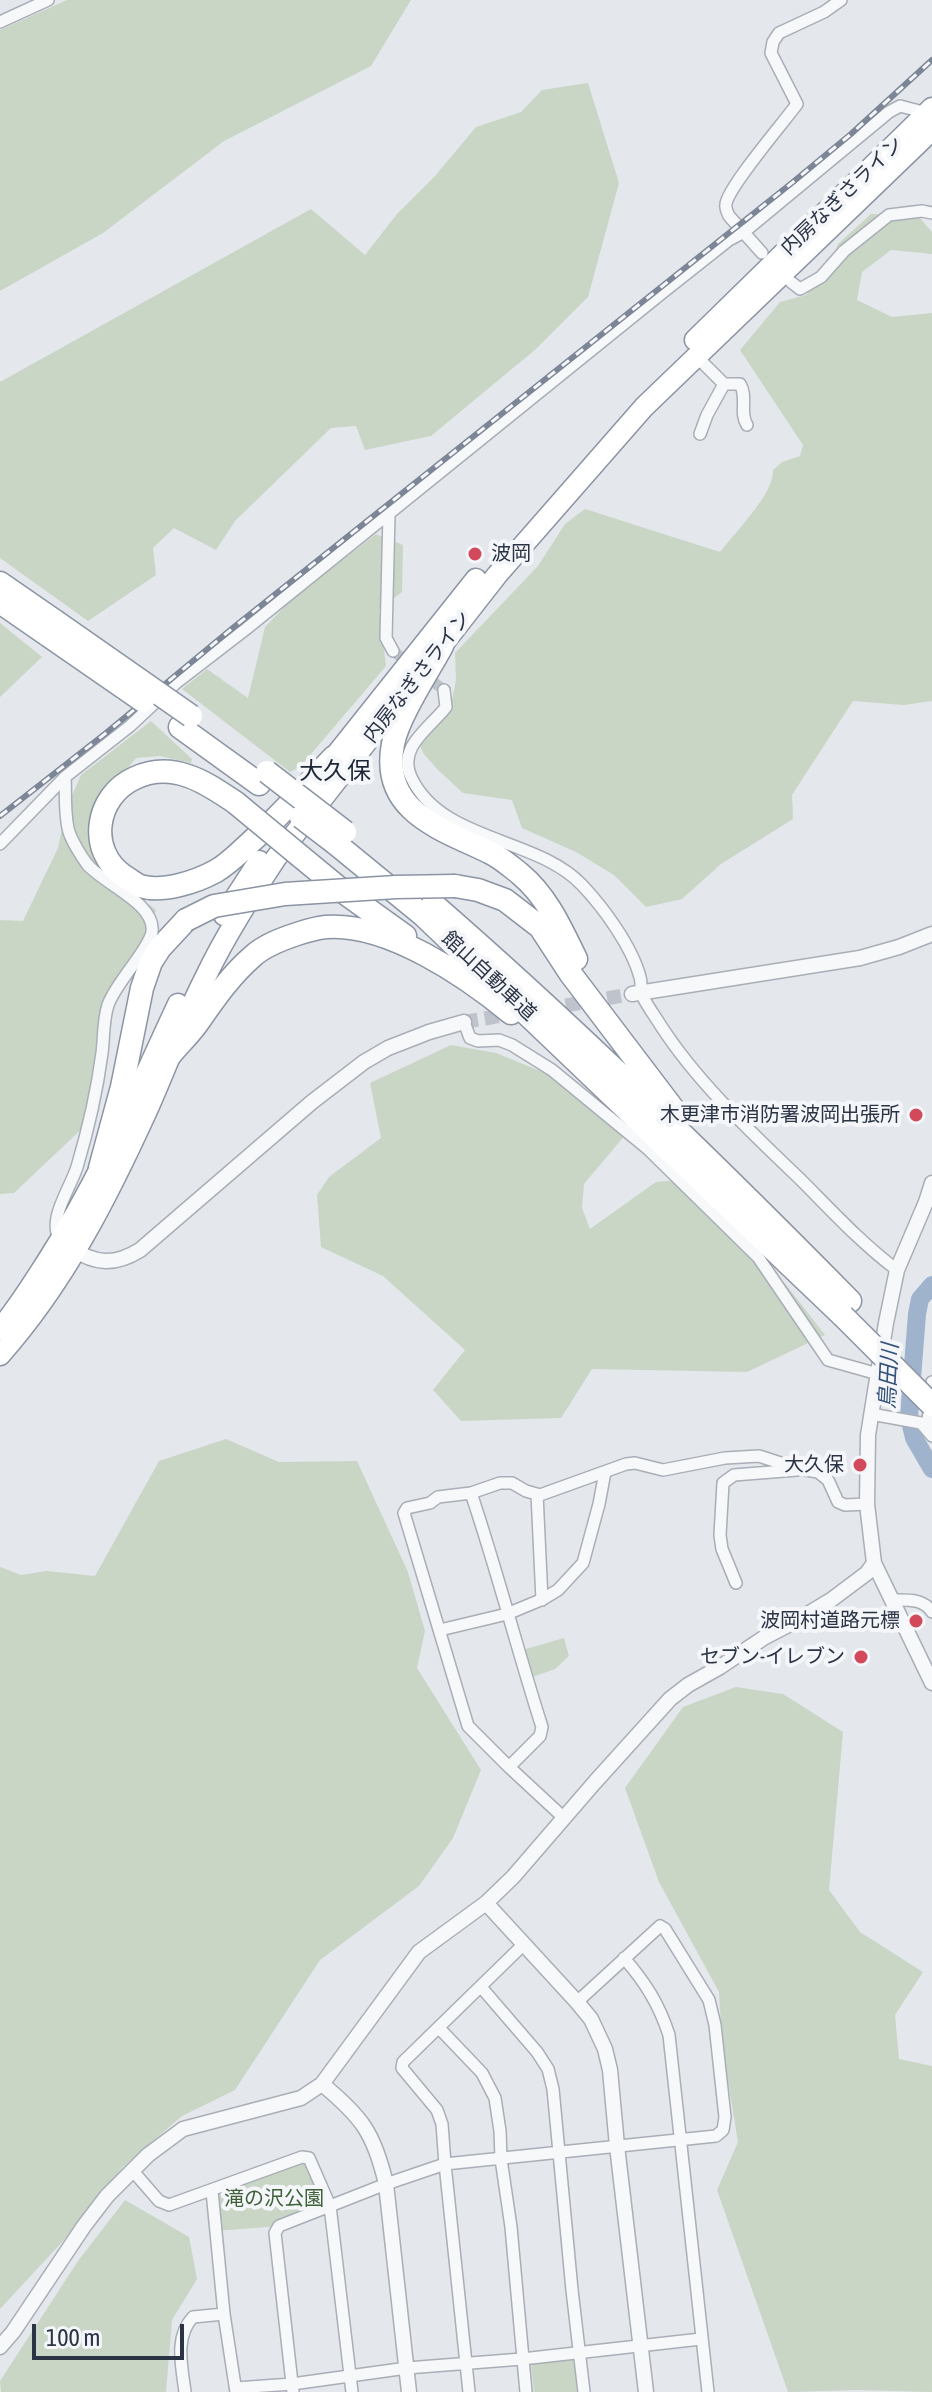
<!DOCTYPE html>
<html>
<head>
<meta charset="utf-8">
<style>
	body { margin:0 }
	#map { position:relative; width:932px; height:2392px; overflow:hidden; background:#e4e7ec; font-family:"Asap Condensed",sans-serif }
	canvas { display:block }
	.scale { position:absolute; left:32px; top:2324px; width:152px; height:36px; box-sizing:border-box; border:4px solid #2b3445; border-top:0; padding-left:10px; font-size:24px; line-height:28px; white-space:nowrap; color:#2b3445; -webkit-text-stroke:6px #f4f6f9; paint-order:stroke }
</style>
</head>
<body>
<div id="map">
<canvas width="932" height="2392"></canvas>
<div class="scale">100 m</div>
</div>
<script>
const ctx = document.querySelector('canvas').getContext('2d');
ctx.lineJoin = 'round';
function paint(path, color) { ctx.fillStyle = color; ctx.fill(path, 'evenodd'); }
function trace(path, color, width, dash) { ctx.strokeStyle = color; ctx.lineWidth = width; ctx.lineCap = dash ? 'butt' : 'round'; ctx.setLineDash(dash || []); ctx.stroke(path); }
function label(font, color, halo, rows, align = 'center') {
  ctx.font = font + ' "Asap Condensed","Noto Sans JP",sans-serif'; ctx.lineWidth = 8; ctx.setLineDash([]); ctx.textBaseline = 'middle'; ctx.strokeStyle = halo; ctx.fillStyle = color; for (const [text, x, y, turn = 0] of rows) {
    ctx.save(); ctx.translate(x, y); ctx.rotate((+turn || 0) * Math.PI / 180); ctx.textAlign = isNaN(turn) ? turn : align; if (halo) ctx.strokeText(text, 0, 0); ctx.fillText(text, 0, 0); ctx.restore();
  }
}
paint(new Path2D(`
	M67,0H411L371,66L224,141L103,233L0,291V30Z
	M588,83L619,183L588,297L536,349L431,436L365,450L356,426L331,428L235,521L216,550L174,528L153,548L156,575L88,621L0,558V382L311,209L365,255L397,214L435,176L476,127L521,112L542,90Z
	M871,214L918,216L932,232V254L891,250L862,272L857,300L892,317L932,313V701L904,705L853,701L792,795L793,819L721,864L682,899L646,907L614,875L576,852L522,828L512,800L463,793L438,770L423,753L415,732L452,700L456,680L455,653L538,566L565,524L585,509L720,552C735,532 774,494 773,470L782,462L800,456L803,445L740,350L780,302L806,295L832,259L838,244Z
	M376,534L403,545L402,592L379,610L386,666L300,767L290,772L182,689L207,669L248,698L265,627L289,602Z
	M0,623L42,657L0,697Z
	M151,721L192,759L191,763L160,756L136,758L92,810L93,848L129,889L156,910L150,930L116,977L88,1123L14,1193L0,1194V920L23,921L58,848L66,809L81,775Z
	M451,1045L496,1053L570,1083L632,1127L584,1184L582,1208L590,1229L656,1182L688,1179L787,1286L825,1335L747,1372L592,1369L561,1418L461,1421L433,1390L465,1350L383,1276L321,1247L317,1195L329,1177L381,1138L370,1083Z
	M226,1439L279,1462L357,1461L408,1572L425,1631L417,1668L481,1770L453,1838L419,1886L320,1960L235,2090L182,2116L123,2167L64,2240L0,2309V1567L21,1575L47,1571L95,1576L159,1461Z
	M564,1638L569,1656L555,1669L527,1679L519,1651Z
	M736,1687L783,1694L843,1732L829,1890L860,1932L923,1972L895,2015L899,2059L932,2066V2392L858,2390L788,2392L717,2190L738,2142L722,2045L719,1992L659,1882L625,1788L683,1707Z
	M309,2158L330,2206L279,2226L217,2231L212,2191Z
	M125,2200L189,2237L197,2279L172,2320L166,2392H1L0,2381L78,2261Z
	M574,2359L577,2392H534L531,2363Z`), '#c9d6c5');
trace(new Path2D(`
	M932,1285L920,1299L917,1314L909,1417L914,1438L932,1469`), '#9fb4cc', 18);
trace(new Path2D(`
	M393,651L444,690`), '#bfc3cb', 11, [11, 5.5]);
trace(new Path2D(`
	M545,1009L632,994
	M464,1022L517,1013`), '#bfc3cb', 14, [14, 7]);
const minor = new Path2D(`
	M0,22L48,0
	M762,253L729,216C727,211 725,209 726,204C728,187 784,122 797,104L771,53L773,42L779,33L824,12L841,0
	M791,282L800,289L821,277L844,251L889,215L922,211L932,213
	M697,357L724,384H740C748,397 739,413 747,425
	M700,434L707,415L724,384
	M389,514L386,638L393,651
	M444,690L446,707C430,728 397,747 411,777C441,842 537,837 582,885C604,908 632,947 640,977C642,983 640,989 642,995C647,1006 655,1016 661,1026C698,1083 751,1132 800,1179C831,1210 862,1244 897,1270
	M0,844L65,777L130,726L176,683L246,629L662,293L729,240L744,232L889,112L900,106L927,113
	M464,1022L470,1038L478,1041L499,1040L512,1045L552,1070L648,1149L758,1257L828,1360L878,1374
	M60,1240C47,1220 70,1189 77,1167C88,1130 97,1091 102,1053C104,1038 103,1020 108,1005C116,982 149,950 152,932C156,903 102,883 87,864C81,856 72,841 69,832C64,815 66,794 65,777
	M871,1414L921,1423L932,1436
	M927,1430L932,1382
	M471,1493C497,1570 517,1649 542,1727L540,1736L509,1767
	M537,1494L542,1600
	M736,1583L722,1549L720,1535L723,1483L734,1475L797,1470
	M891,1600C907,1600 923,1598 932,1612
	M440,1630L507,1614L543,1599L558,1590L583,1563L599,1504L605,1472
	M564,1818L509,1767L468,1726L404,1513L407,1508L430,1503L438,1497L471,1493L500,1483H512L526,1491L540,1495L626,1464L635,1463L663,1470L725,1458L759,1456L799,1469L818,1472L828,1480L838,1502L845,1505L867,1504
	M624,1958C645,1982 659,2004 669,2035L708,2392
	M481,1987L537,2052L548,2069L553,2089L572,2290L584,2392
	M439,2028L482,2073L495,2098L500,2131L501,2159L511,2227L526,2392
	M132,2170L159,2201L169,2205L302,2157L309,2158L330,2206L352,2392
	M212,2191L224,2314L236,2392
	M236,2388L292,2384L407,2368L522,2359L701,2339
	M185,2392C182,2367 174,2337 193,2317L224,2314
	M293,2392L275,2233L279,2226L386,2184L445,2164L716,2136L723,2130L725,2117L715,2025L709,2000L665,1929L660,1926L577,2002
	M469,2392L445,2164L442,2124L437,2110L402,2068L403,2062L524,1944`);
const tertiary = new Path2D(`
	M632,994L860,958L899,947L932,934
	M932,1183L926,1202L897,1270L886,1323L868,1435L867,1504L874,1563L932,1683
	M70,1248C96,1264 114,1266 140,1250L312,1102L364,1062L388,1048L429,1032L464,1022
	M486,1903L577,2002L591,2019L605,2049L610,2070L617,2146L646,2392
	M322,2084C362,2117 374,2133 386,2184L409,2392
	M0,2347L13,2332L84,2226L107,2196L148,2155L183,2129L301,2098L322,2084L419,1952L486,1903L513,1877L595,1782L670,1699L688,1685L720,1667L765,1637L796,1621L831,1600L867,1573L874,1563`);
const trunk = new Path2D(`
	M695,340L932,108
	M324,770L476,579
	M224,915L259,861
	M0,1329C17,1309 32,1285 46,1263C99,1181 137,1092 178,1004
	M0,1355C65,1282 109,1194 149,1106C168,1063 184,1019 205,978C225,936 251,896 276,858L497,575L644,407L932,130`);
const motorway = new Path2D(`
	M0,583L55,621
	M0,602L49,636
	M442,646C428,672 398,717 393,744C380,812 442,829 489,852C500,857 510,866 519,873C547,896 561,928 576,959
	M180,727L259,784
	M236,803C221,793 206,782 188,776C171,770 152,770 135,778C95,796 87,851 124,876C129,879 135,884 140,886C162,893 196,882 216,871C230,863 241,851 253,840C282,814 307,785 334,757
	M335,843L423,915L843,1316
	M300,856L345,893L405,936
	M455,886L478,890L505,900L540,927L570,973L674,1110
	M433,904C578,1030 715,1164 850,1301
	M171,1054C180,1043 191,1033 199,1021C215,998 231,975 253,956C265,945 282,939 297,934C306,931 317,928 326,927C387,922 466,976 511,1013
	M100,1168L122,1087L142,988L151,962L160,948L186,920`);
trace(minor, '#a9aeb7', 14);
trace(tertiary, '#a9aeb7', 17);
trace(trunk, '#8b94a3', 23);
trace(motorway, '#8b94a3', 25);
trace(minor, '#f7f8fa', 11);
trace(tertiary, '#f7f8fa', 14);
trace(trunk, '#fff', 20);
trace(motorway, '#fff', 22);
const rail = new Path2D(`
	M0,816L106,733L234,627L793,182L851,134L932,60`);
trace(rail, '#7d8696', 6);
trace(rail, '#f4f6f9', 3, [9]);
const motorwayBridge = new Path2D(`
	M55,621L191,716
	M49,636L143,701
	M267,772L345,832
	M236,803L300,856
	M301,817L335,843
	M186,920L214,906L285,894L396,887L455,886
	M843,1316L932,1405`);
trace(motorwayBridge, '#8b94a3', 25, []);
trace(motorwayBridge, '#fff', 22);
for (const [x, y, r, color] of [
	[475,554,8,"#d1495b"],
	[916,1115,8,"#d1495b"],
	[860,1465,8,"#d1495b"],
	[916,1621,8,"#d1495b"],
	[861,1657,8,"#d1495b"]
]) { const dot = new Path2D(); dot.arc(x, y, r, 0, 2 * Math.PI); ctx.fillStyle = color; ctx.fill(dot); trace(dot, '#f4f6f9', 3); }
label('20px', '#2b3445', '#f4f6f9', [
	["内房なぎさライン",842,196,-44],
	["内房なぎさライン",417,677,-52],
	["館山自動車道",489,976,43]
]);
label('20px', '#2b3445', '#f4f6f9', [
	["波岡",491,554,"left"],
	["木更津市消防署波岡出張所",900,1115],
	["大久保",844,1465],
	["波岡村道路元標",900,1621],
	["セブン-イレブン",845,1657]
], 'right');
label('20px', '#3f6138', '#f4f6f9', [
	["滝の沢公園",274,2199]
]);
label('italic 22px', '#34527a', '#f4f6f9', [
	["鳥田川",889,1376,-87]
]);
label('24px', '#1d2536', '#f4f6f9', [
	["大久保",335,771]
]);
</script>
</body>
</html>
